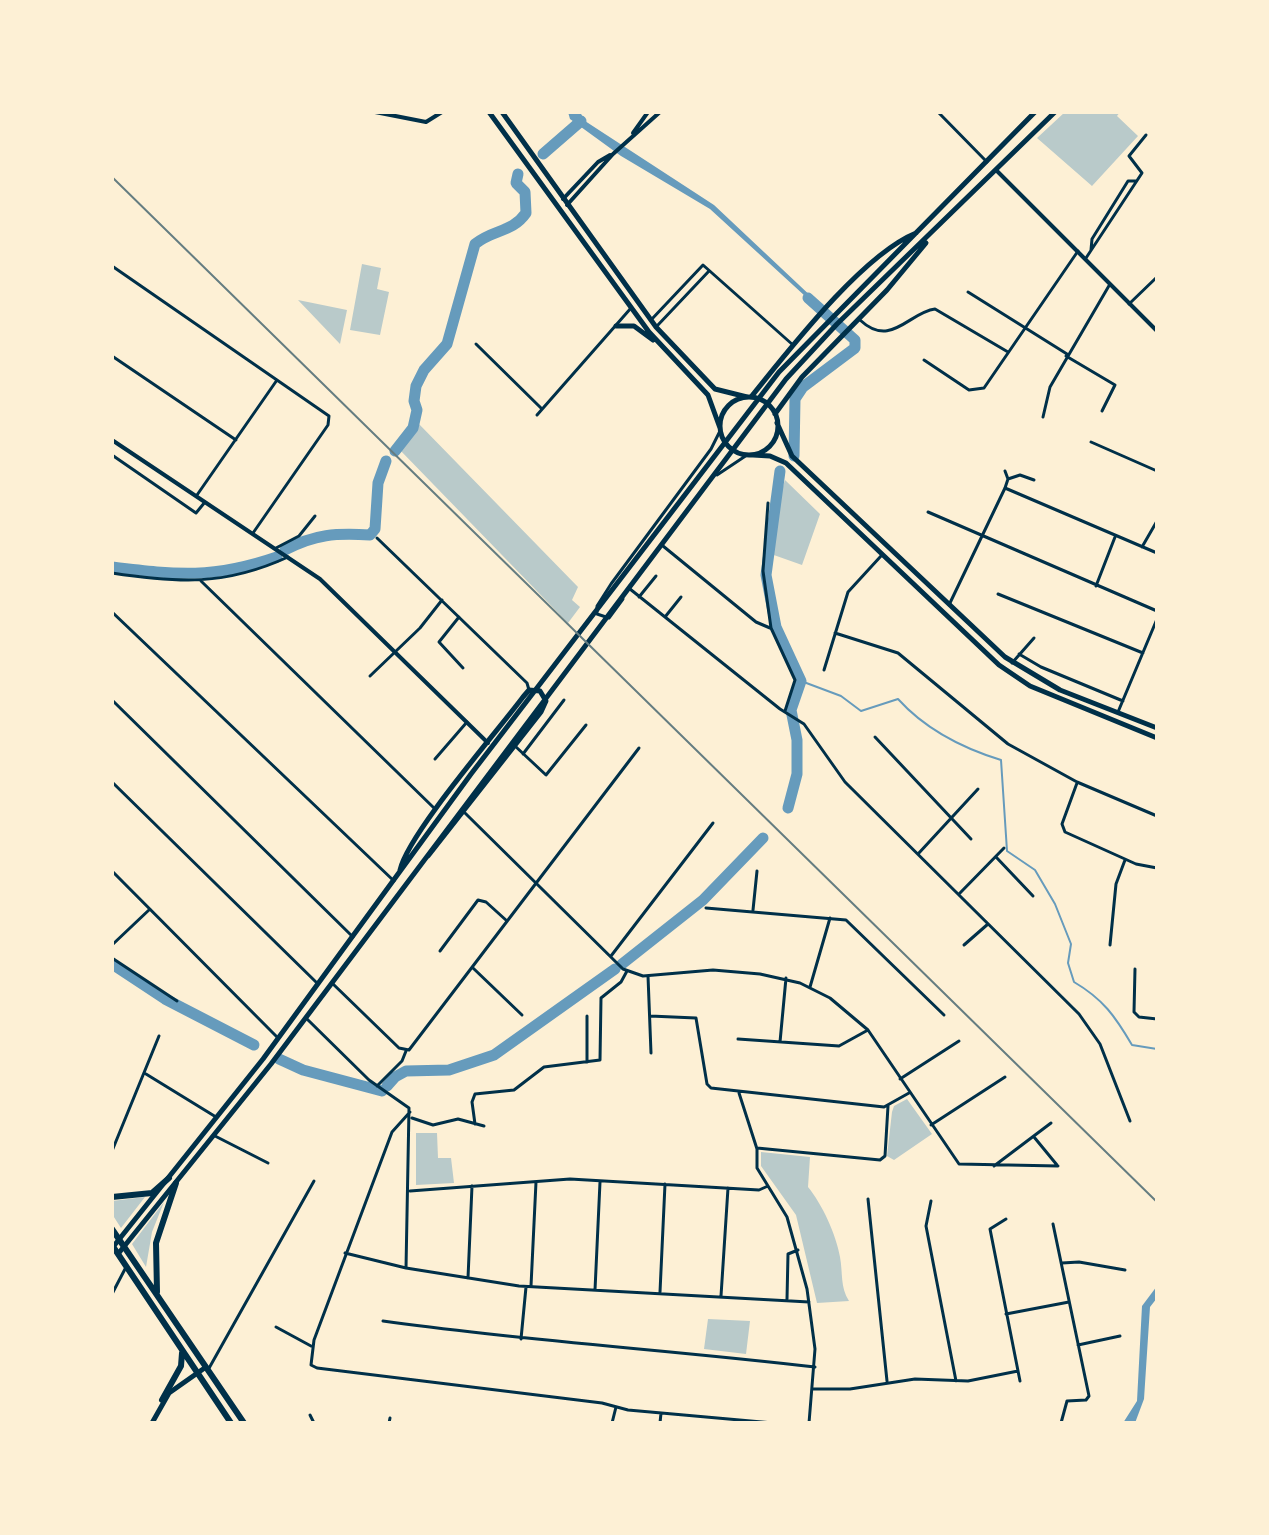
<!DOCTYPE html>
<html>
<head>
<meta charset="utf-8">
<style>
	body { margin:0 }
	#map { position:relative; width:1269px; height:1535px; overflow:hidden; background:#fdf0d5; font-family:"Source Sans 3",sans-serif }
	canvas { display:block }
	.frame { position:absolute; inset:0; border:114px solid #fdf0d5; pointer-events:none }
</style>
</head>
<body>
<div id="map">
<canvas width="1269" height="1535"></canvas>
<div class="frame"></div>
</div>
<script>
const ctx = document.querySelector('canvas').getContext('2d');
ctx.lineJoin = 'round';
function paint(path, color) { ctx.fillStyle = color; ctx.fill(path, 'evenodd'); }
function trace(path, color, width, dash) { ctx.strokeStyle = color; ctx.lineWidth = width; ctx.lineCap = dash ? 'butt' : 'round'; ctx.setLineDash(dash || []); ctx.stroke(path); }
paint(new Path2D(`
	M1065,112H1120L1117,116L1138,136L1092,186L1037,138Z
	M362,264L381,268L377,289L389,292L380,335L350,330Z
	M298,300L347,310L340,344Z
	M418,423L578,587L572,600L580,607L568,623L399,449Z
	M785,480L820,514L802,565L771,554L776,508Z
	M907,1099L932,1134L894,1160L887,1156L892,1112L894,1106Z
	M416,1133H437L438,1158H451L454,1183L416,1185Z
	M761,1152L810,1157L808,1187C822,1204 836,1234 840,1257C843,1273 840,1287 849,1301L817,1303L796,1215L761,1166Z
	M145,1197L121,1228L112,1214V1201Z
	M164,1202L152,1232L146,1267L132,1244Z
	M708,1319L750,1321L746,1354L704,1349Z`), '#b9caca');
paint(new Path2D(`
	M568,112H580L585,121L714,205L815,300L817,307L710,209L621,156L570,119Z
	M1157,1286V1298L1150,1307L1144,1399L1135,1423H1123L1137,1401L1142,1306Z`), '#669bbc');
trace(new Path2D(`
	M801,681L841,696L861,711L898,699C926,730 962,748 1001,760L1007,851L1035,870L1055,904L1071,944L1068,963L1074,982C1103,999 1115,1016 1132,1045L1157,1049`), '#669bbc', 2);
trace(new Path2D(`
	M543,154L581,121
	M395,451L413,428L417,410L414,401L416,386L424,370L447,344L475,244C493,229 512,233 526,213L525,192L516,183L518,174
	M794,456L795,399L803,387L855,348V340L808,298
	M780,471L766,575L776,627L801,681L791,710L797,740V774L788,808
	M285,550C315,534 336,533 370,535L375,529L378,483L386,461
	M112,567C178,575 213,579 277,557
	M112,964L165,999L254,1045
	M622,964L703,900L763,838
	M279,1059L303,1070L382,1091
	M387,1086L395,1077L406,1071L449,1070L494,1055L615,969`), '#669bbc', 11);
trace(new Path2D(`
	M938,112L987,162
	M1091,250L1092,239L1128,181H1136
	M1086,258L1142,173L1129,156L1146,135
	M112,266L329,416L328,425L253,533
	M968,292L1067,354
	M1129,304L1157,277
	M651,320L703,265L793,345
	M860,320C891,349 909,312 935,309L1008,352
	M657,326L709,271
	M476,344L542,409
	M112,356L236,440
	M1066,356L1115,385L1102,411
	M924,360L969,390L984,388L1078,251
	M537,415L631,308
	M1043,417L1050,387L1110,284
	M1091,442L1157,471
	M112,455L196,513L205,502
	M717,475L747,455
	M1008,479L1020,475L1034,480
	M1005,488L1157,553
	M197,495L277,380
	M768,503L763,571L771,628L795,680L785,711
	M928,512L1157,611
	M377,538L527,683L529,690
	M663,546L756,622L770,628
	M1142,547L1157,521
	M276,548L299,536L315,516
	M112,573C178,583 225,586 288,557
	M201,581L434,808
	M1096,586L1115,537
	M630,589L780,709L804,724L845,782L1079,1014L1100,1044L1130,1121
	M998,594L1143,653
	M639,597L656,576
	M623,599L609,618L597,614V606L611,584L711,449L720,431
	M949,605L1005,488L1008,479L1005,471
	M112,612L394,881
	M459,617L439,642L463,668
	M665,617L681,597
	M835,633L898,653L1008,744L1077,782L1157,816
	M1019,654L1041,667L1123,701
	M1012,663L1034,638
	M824,670L848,592L881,556
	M370,676L420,628L442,600
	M112,700L353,937
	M1118,712L1157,619
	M875,737L971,839
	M515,746L546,775L586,725
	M523,754L564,700
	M435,759L467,722
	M112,782L318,984
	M1077,783L1062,824L1065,832L1136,864L1157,868
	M465,813L623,969L643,976L713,970L760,974L800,983L830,998L868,1030L959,1164L1058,1166
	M918,854L978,789
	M996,857L1033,896
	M112,871L278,1038
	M959,894L1004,848
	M706,908L846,920L944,1015
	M753,910L757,871
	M112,945L150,909
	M964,945L988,924
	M1110,945L1116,884L1125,860
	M440,951L478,900L486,902L507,921
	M611,956L713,823
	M112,958L177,1001
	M473,968L522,1015
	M1135,969L1134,1012L1139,1017L1157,1019
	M648,976L651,1053
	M332,983L399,1048L409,1050L639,748
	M810,987L830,918
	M587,1016V1062
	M650,1016L696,1018L707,1084L711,1088L884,1107L909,1093
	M306,1018L369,1080L409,1108L406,1268L519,1286L809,1302
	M738,1039L839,1046L868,1030
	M780,1042L786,978
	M146,1074L216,1117
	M900,1079L959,1041
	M377,1086L402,1061L406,1051
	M739,1093L757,1149V1168L787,1217L807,1289L815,1349L809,1423
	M410,1112L392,1132L314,1340L311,1365L317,1368L602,1403L628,1410L773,1423
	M412,1118L433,1125L458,1119L484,1126
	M475,1124L472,1102L475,1094L514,1090L544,1067L600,1060L601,998L621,982L627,971
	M931,1125L1005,1077
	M215,1136L268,1163
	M1034,1137L1057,1165
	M757,1148L880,1160L885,1156L888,1106
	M112,1151L159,1036
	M994,1166L1051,1123
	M410,1191L570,1179L759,1190L768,1186
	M868,1199L887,1381
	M931,1201L926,1226L956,1381
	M1006,1219L990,1229L1020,1381
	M1053,1224L1089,1396L1086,1400L1067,1401L1061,1423
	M345,1253L406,1268
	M1062,1263L1079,1262L1125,1270
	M468,1278L472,1186
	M531,1286L536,1182
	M595,1290L600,1182
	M660,1292L665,1184
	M112,1294L125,1269
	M721,1296L728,1188
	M787,1299L788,1254L798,1250
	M1006,1314L1069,1302
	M383,1321C526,1341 671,1350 815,1367
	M276,1327L311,1346
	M521,1339L526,1287
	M1078,1345L1120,1336
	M208,1370L314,1181
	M813,1389H850L915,1379L968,1381L1018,1371
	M310,1415L314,1423
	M389,1423L390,1418
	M612,1423L616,1407
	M660,1423L661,1413`), '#003049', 3);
trace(new Path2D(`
	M375,112L426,122L442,112
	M633,133L648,112
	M996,170L1157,331
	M563,199L598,162L610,155
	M567,205L613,154L660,112
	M112,440L320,579L488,743`), '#003049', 4);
trace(new Path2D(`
	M489,112L649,332L708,395L720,428
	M502,112L656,327L715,389L747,397
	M616,326H634L653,340
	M751,397C789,350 862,255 916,233
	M720 426a29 29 0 1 1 58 0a29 29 0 1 1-58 0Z
	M775,414L802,377L887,290L926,243
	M777,423L792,456L1005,657L1060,690L1157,728
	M753,455L770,456L786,463L999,665L1030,686L1157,738
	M400,870C408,834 496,733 523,697L529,690L540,691L546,701L541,712L428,856
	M113,1247L263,1059L471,774L779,372L1035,112
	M118,1254L271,1064L786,379L837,324L1055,112
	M152,1423L169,1393L206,1367`), '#003049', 5);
trace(new Path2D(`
	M112,1197L152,1193L169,1178
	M112,1229L244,1423
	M112,1245L231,1423
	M157,1292L156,1243L176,1183
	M162,1400L181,1366L182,1353`), '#003049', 6);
trace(new Path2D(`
	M112,177L1157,1202`), '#657d81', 2);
</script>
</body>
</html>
